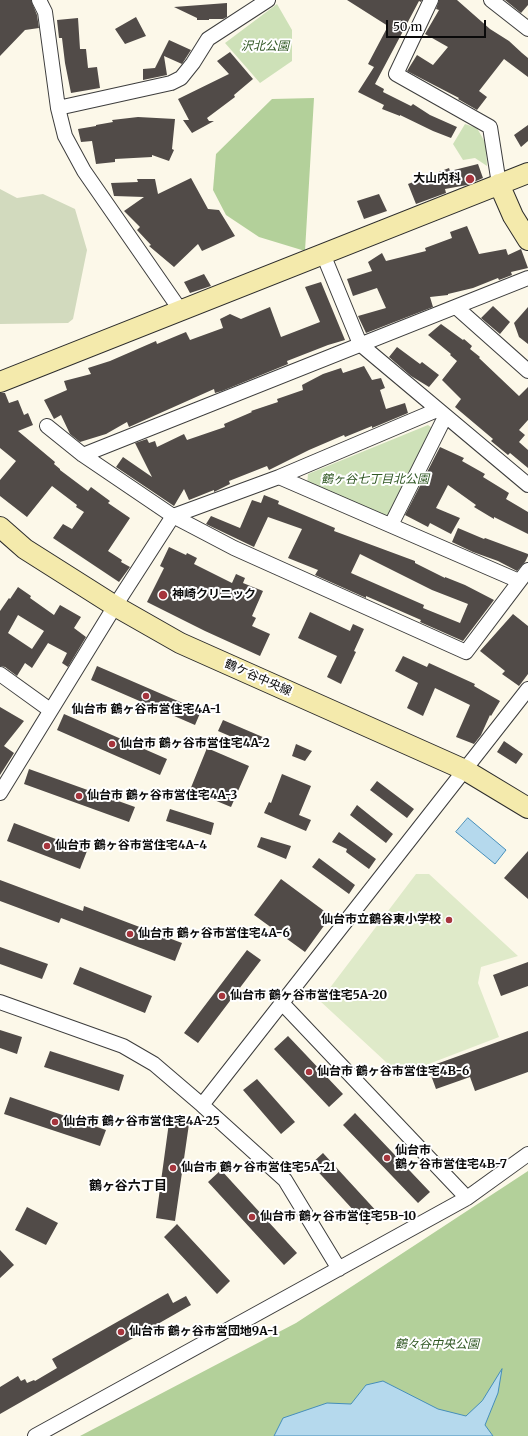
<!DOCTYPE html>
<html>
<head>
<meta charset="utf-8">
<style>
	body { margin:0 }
	#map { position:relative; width:528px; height:1436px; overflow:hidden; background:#fcf8e9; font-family:Merriweather,serif }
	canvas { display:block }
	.scale { position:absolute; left:386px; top:20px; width:100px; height:18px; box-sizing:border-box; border:2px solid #0a0a0a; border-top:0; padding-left:5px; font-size:12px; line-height:14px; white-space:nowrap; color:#0a0a0a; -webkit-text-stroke:3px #fff; paint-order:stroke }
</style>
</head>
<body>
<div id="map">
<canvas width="528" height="1436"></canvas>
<div class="scale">50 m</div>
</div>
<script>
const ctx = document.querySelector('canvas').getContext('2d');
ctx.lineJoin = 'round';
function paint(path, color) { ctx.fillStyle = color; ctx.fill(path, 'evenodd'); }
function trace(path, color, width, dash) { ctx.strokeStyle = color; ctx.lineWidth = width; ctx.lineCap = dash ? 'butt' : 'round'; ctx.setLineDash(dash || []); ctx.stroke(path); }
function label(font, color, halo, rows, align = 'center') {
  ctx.font = font + ' Merriweather,"Noto Sans JP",serif'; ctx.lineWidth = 4; ctx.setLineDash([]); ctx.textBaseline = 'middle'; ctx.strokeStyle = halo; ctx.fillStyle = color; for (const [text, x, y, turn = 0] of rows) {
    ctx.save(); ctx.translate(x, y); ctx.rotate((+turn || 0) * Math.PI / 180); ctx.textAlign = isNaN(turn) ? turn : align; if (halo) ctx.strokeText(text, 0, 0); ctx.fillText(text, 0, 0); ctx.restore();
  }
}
paint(new Path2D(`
	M277,4L292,30V61L260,83L225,43Z
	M465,124L477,128L486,144L487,166L475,158L463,160L453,144Z
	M428,425L435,430L389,520L307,485L308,474Z`), '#cee1b8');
paint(new Path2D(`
	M314,98L305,251L259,237L226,215L213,190L216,154L272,99Z
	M528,1171V1436H80L296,1323Z`), '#b3d09a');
paint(new Path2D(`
	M0,189L17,198L43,194L75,209L87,250L73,319L68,323L0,324Z`), '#d2dabe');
paint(new Path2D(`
	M416,874H429L518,956L481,967L478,983L499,1037L400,1075L320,1001Z`), '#dfeac9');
const water = new Path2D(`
	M468,818L506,850L495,864L456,832Z
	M502,1369L498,1393L485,1425L493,1436H274L283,1418L327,1403L351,1404L366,1385L383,1381L438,1409L466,1416L482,1401Z`);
paint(water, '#b5d9ed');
trace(water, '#458eba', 1);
paint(new Path2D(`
	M0,0H31L37,15L39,28L25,30L0,56Z
	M347,0H422L421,2L419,1L375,84L384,89L383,92L411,106L413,104L430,115L457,127L451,138L433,131L400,115V116L382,109L384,105L358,92L374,67L368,64L388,26Z
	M439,0H457L490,29L509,41L522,53L528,58V77L504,59L479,91L487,97L477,110L458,99L459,98L407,71L417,55L433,65L448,47L425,34L439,10L436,9Z
	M505,0H528V5L521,13Z
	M227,3V17L223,19H209V20H197V18L174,7Z
	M136,17L146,36L125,44L115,29Z
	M78,18L80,49H86L88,68L97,67L100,88L71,93L65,63L62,38H59L57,20Z
	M169,40L191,50L182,64L164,56L167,75L143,80V69L155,68Z
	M230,52L253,79L234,95L235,97L207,118L209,121H214L192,133L183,120H189L178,99L229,74L217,61Z
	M138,117L175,119L172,149L174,150L169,161L152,155V157L115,159V162L96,164L92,141L81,142L78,129L96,126V125L113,122L112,120Z
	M528,125V141L521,147L514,135Z
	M478,164L483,178L467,185L445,189L446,193L416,204L408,184L449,168L450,171Z
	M191,178L208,209L219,210L235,236L202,251L198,244L174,267L149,246L151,245L137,230L140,227L124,211L144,197L114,196L111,183L138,182L137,179H155L158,194Z
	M379,194L387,211L364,219L357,201Z
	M467,226L479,254L506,249L508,255L521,249L528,268L511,272L512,275L499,280L498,278L473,288L448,294V295L430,297L433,307L366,333L358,316L386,308L377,288L353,296L347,279L372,271L368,262L382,253L386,261L426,251L425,248L452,238L450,232Z
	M204,274L211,286L190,293L184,282Z
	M321,282L345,340L328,345L287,361L288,364L222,391L215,393L214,389L129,427L127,422L106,434L80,442L70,434L61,415L54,419L44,400L67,390L64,381L91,374L88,368L110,361L156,341L157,344L186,332L190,340L223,328L220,319L230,314L241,319L270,307L281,337L320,322L305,287Z
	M493,306L510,322L500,334L481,318Z
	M528,307V344L519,337L514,323Z
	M441,324L463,340L464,339L472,346L470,349L480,357L479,358L519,396L528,387V420L519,430L525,435L519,442L528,450V468L510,453L508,455L491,441L493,439L455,407L461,399L442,380L457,361L450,355L451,354L428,335Z
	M397,347L420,364L422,362L439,375L429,387L411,376L389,357Z
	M364,366L372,380L381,378L385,388L380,390L386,409L405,403L408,413L372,428V426L345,437L344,435L309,450L269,470L267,466L229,481L230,484L214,492V490L189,500L184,489L174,506L116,467L123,457L152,477L135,443L147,439L149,443L155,441L157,447L184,434L187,440L225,427L224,424L252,412L251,411L278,402L277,399L303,390L302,385L323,374L341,368L343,373Z
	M0,393H5L9,403L18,400L24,415L28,413L33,425L18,431L55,462L54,464L60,469V470L88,491L91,487L110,501L108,503L130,518L108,551L122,560L121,562L130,567L119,582L53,538L63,524L72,529L84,512L76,507L77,505L52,486L27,517L0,496V480L16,461L0,448Z
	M440,447L464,458L462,461L485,474L483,477L509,493L506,499L528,512V534L494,517V519L474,507L476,505L448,485L436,508L460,518L451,534L430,523L428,527L405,515Z
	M264,495L279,501L278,504L335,528L334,531L415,561V563L445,578V577L465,585L494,600L463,641L420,622L421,620L366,596V598L364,597L315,575L318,570L288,558L302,529L268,517L254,547L206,524L211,516L240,528L252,500L261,503ZM360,554L432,590L468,604L460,623L423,608L424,605L351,573Z
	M458,528L484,539L485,538L528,554V556L525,562L517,571L498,561L473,552L452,542Z
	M169,547L186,555L187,553L197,558L194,564L232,583L236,574L245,578L243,583L263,591L252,616L256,618L252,626L270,634L260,656L205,631L147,602L164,568L160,566Z
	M18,587L31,596L30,598L54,615L60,605L81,617L74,628L86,637L68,667L62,663L67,653L48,643L32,668L25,663L17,676L5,667L0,666V611L9,598L10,599ZM18,615L44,631L32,649L8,633Z
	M310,612L350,631L353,624L364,629L354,651L356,652L341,684L327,677L337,656L298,638Z
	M513,614L528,626V674L519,686L502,674L505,671L480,651Z
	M403,656L427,667L429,663L475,684L474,686L500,701L491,716L490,715L481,735L474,744L456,737L470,705L435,688L423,716L407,708L418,683L395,671Z
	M97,666L201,711L195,725L91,680Z
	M0,707L24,721L4,746L14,753L0,775Z
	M64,714L167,759L160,775L57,730Z
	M223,720L265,738L260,749L218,731Z
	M504,741L523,754L516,764L497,752Z
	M296,744L312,751L305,761L292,756Z
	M207,748L249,766L231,807L190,790Z
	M29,769L135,807L129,822L24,784Z
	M282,774L311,786L299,815L311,820L306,831L264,813L269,802L271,803Z
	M377,781L414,809L407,818L370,790Z
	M357,805L393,834L386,843L350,815Z
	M170,809L214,823L211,835L166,821Z
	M14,823L87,851L80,869L7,841Z
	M339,832L376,859L369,869L346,852L347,849L332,842Z
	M261,837L291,846L286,859L257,847Z
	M528,851V899L504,878Z
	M319,858L355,885L349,894L312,867Z
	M281,879L331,916L305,952L254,915Z
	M0,880L83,911L84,906L182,943L175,961L61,918L59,923L0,901Z
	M0,947L48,964L42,979L0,964Z
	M247,950L261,960L198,1043L184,1033Z
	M528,962V986L501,996L493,975Z
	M80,967L152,996L145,1013L73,984Z
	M0,1030L22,1037L17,1054L0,1048Z
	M528,1031V1072L475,1091L470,1077L436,1089L428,1067Z
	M288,1036L343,1094L329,1107L274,1049Z
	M50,1051L124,1075L119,1091L44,1067Z
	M257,1079L295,1122L281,1134L243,1090Z
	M10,1097L106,1130L100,1146L4,1114Z
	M355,1113L430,1192L418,1203L343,1125Z
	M170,1115L190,1117L175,1221L156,1218Z
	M323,1153L379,1214L367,1225L311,1164Z
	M221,1170L297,1253L284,1265L208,1182Z
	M27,1207L58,1223L46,1245L15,1230Z
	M177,1224L230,1281L217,1294L164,1237Z
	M0,1250L14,1265L0,1278Z
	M168,1293L173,1303L186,1296L191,1305L0,1414V1387L18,1376L21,1381L25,1379L27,1383L34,1380L35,1381L57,1368L52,1359Z`), '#514b48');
const street = new Path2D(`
	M39,0L45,12L58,108L65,136L84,171L181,311
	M431,0L396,74L490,127L499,184
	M491,0L528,29
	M58,108L171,83L181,78L193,63L208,39L268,0
	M323,254L360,344L528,485
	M456,307L528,371
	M47,426L83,455L173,516L234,548L466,652L528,570
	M83,455L528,278
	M279,477L519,581
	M391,525L445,417
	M0,674L50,710
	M0,793L115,606L173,516L279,477L437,410
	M0,1002L123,1046L154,1064L202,1105L285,1180L339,1269
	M282,1003L467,1198
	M202,1105L528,689
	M35,1436L467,1198L528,1154`);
const secondary = new Path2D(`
	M499,184L513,216L528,240
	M0,382L528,173
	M0,527L25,549L115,606L180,643L465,770L528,808`);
trace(street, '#3d3d3d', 16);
trace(secondary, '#2c2c2c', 22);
trace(street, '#fff', 14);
trace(secondary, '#f4eaac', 20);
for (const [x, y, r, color] of [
	[470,179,5,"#a6353d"],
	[163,595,5,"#a6353d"],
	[146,696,4,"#a6353d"],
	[112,744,4,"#a6353d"],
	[79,796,4,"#a6353d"],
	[47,846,4,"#a6353d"],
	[449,920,4,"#a6353d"],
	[130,934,4,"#a6353d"],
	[222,996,4,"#a6353d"],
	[309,1072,4,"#a6353d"],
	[55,1122,4,"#a6353d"],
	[387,1158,4,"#a6353d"],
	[173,1168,4,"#a6353d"],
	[252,1217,4,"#a6353d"],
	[121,1332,4,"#a6353d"]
]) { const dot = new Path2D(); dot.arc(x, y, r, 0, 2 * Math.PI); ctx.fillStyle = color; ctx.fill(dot); trace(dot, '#fff', 1.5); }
label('italic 12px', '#305824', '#fff', [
	["沢北公園",265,47],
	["鶴ヶ谷七丁目北公園",375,480],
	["鶴々谷中央公園",437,1345]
]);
label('bold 12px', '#0a0a0a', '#fff', [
	["大山内科",461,179,"right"],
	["神崎クリニック",172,595],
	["仙台市 鶴ヶ谷市営住宅4A-1",146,710,"center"],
	["仙台市 鶴ヶ谷市営住宅4A-2",120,744],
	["仙台市 鶴ヶ谷市営住宅4A-3",87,796],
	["仙台市 鶴ヶ谷市営住宅4A-4",55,846],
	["仙台市立鶴谷東小学校",441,920,"right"],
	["仙台市 鶴ヶ谷市営住宅4A-6",138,934],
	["仙台市 鶴ヶ谷市営住宅5A-20",230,996],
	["仙台市 鶴ヶ谷市営住宅4B-6",317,1072],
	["仙台市 鶴ヶ谷市営住宅4A-25",63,1122],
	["仙台市",395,1151],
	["鶴ヶ谷市営住宅4B-7",395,1165],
	["仙台市 鶴ヶ谷市営住宅5A-21",181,1168],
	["仙台市 鶴ヶ谷市営住宅5B-10",260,1217],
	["仙台市 鶴ヶ谷市営団地9A-1",129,1332]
], 'left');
label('12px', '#0a0a0a', '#fff', [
	["鶴ケ谷中央線",258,678,24]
]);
label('bold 13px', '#0a0a0a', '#fff', [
	["鶴ヶ谷六丁目",128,1186]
]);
</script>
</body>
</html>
